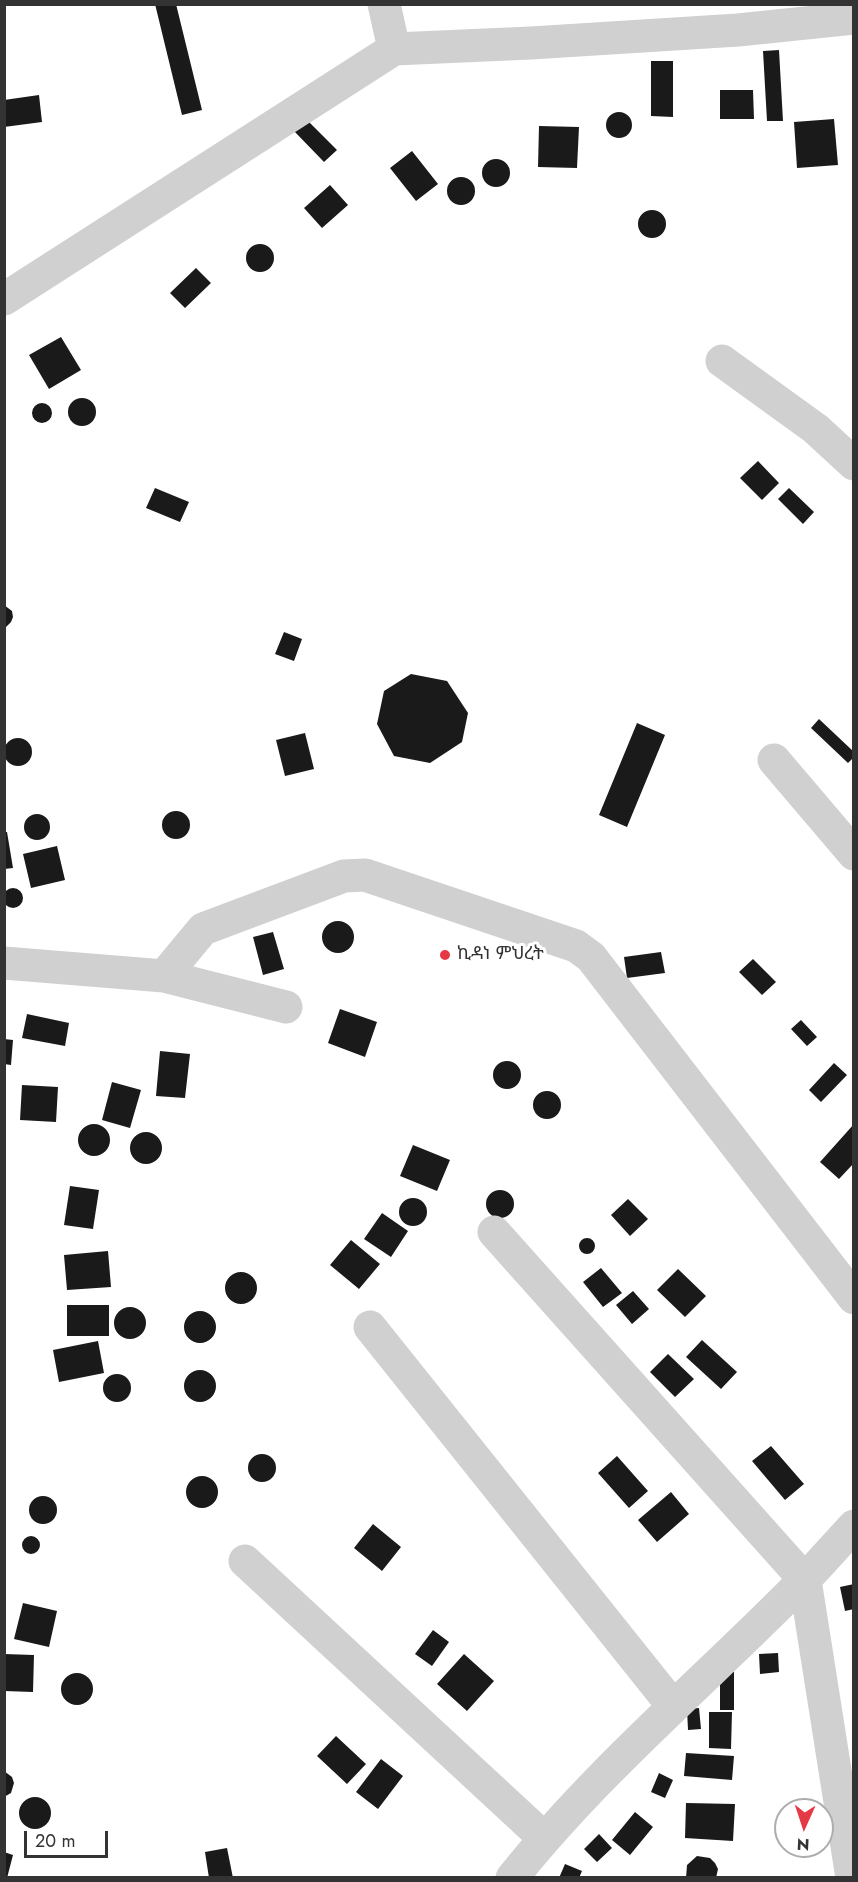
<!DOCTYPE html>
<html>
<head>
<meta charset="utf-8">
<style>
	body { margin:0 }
	#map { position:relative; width:858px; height:1882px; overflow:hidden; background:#fff; font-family:Jost,sans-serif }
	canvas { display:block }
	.frame { position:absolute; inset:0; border:6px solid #333; pointer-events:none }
	.north { position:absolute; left:774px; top:1798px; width:60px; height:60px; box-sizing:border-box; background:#fff; border:2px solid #adadad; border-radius:50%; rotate:183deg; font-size:16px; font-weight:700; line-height:24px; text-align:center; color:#333 }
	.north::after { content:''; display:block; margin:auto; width:21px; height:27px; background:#e63946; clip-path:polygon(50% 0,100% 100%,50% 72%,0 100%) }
	.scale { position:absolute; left:24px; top:1831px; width:84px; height:27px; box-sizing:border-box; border:3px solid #333; border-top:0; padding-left:8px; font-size:18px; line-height:21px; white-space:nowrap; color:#333; -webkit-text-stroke:4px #fff; paint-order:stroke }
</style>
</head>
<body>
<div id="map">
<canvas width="858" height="1882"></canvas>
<div class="frame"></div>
<div class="north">N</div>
<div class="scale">20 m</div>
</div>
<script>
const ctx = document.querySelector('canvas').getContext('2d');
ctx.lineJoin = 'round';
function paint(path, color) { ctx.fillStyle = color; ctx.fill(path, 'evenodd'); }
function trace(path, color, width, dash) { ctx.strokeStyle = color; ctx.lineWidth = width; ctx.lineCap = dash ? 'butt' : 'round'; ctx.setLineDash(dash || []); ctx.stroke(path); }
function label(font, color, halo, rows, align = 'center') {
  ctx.font = font + ' Jost,"Noto Sans Ethiopic",sans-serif'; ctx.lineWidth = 6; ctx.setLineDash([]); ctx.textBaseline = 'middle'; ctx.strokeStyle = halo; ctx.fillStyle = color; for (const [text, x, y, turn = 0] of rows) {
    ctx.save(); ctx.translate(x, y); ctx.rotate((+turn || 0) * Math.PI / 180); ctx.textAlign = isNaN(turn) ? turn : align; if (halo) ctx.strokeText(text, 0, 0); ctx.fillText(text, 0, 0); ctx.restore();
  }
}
paint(new Path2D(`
	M155,4H176L202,110L182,115Z
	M779,50L783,121H767L763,51Z
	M651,61H673V117L651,116Z
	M720,90H753L754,119H720Z
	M39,95L42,122L4,127V100Z
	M606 125a13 13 0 1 1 26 0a13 13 0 1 1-26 0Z
	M306,119L337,150L324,162L294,131Z
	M834,119L838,165L797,168L794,122Z
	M539,126L579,127L577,168L538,167Z
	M412,151L438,184L416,201L390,168Z
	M482 173a14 14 0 1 1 28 0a14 14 0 1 1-28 0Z
	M447 191a14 14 0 1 1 28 0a14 14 0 1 1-28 0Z
	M330,185L348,205L322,228L304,208Z
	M638 224a14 14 0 1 1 28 0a14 14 0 1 1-28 0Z
	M246 258a14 14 0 1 1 28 0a14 14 0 1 1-28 0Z
	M196,268L211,283L185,308L170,293Z
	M61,337L81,370L49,389L29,355Z
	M68 412a14 14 0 1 1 28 0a14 14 0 1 1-28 0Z
	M32 413a10 10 0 1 1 20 0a10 10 0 1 1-20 0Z
	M758,461L779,483L762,500L740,478Z
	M155,488L189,502L180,522L146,508Z
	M789,488L814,512L803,524L778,499Z
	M4,605L12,611L13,617L11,622L4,629Z
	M284,632L302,639L294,661L275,654Z
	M411,674L447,681L468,713L462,742L430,763L394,756L377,724L384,691Z
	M819,719L854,752V757L848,763L811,728Z
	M637,723L665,735L627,827L599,815Z
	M305,733L314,769L285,776L276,740Z
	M4 752a14 14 0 1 1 28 0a14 14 0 1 1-28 0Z
	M162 825a14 14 0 1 1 28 0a14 14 0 1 1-28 0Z
	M24 827a13 13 0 1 1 26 0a13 13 0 1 1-26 0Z
	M4,832H7L13,868L4,869Z
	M57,846L65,880L31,888L23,854Z
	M3 898a10 10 0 1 1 20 0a10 10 0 1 1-20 0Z
	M322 937a16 16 0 1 1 32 0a16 16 0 1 1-32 0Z
	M273,932L284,969L263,975L253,937Z
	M661,952L665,973L627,978L624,957Z
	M753,959L776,982L762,995L739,972Z
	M340,1009L377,1022L365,1057L328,1043Z
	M27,1014L69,1023L65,1046L22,1038Z
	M801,1020L817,1037L807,1046L791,1029Z
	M4,1039L13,1040L11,1065L4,1064Z
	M160,1051L190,1054L185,1098L156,1096Z
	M493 1075a14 14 0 1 1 28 0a14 14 0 1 1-28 0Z
	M834,1063L847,1075L821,1102L809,1090Z
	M112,1082L141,1090L130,1128L102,1120Z
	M22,1085L58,1087L56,1122L20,1120Z
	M533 1105a14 14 0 1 1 28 0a14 14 0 1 1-28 0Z
	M854,1124V1163L839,1179L820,1162Z
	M78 1140a16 16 0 1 1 32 0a16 16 0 1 1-32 0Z
	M130 1148a16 16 0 1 1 32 0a16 16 0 1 1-32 0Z
	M413,1145L450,1160L437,1191L400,1176Z
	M70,1186L99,1190L93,1229L64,1225Z
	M486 1204a14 14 0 1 1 28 0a14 14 0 1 1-28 0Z
	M399 1212a14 14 0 1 1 28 0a14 14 0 1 1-28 0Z
	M628,1199L648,1219L630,1236L611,1215Z
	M382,1213L408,1231L391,1257L364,1239Z
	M579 1246a8 8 0 1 1 16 0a8 8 0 1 1-16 0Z
	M351,1240L380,1264L359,1289L330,1265Z
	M108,1251L111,1287L67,1290L64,1255Z
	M601,1268L622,1293L603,1307L583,1282Z
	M678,1269L706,1296L685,1317L657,1290Z
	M225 1288a16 16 0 1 1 32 0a16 16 0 1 1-32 0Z
	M633,1291L649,1309L632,1324L616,1305Z
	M67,1305H109V1336H67Z
	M114 1323a16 16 0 1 1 32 0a16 16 0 1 1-32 0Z
	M184 1327a16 16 0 1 1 32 0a16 16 0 1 1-32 0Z
	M702,1340L737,1372L721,1389L686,1357Z
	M98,1341L104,1373L59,1382L53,1350Z
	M668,1354L694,1379L675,1397L650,1372Z
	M184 1386a16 16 0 1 1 32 0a16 16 0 1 1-32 0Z
	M103 1388a14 14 0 1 1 28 0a14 14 0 1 1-28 0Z
	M771,1446L804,1484L785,1500L752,1461Z
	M248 1468a14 14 0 1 1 28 0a14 14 0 1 1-28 0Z
	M617,1456L648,1491L629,1508L598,1473Z
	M186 1492a16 16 0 1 1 32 0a16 16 0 1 1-32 0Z
	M671,1492L689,1514L657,1542L638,1520Z
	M29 1510a14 14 0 1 1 28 0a14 14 0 1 1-28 0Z
	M373,1524L401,1547L382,1571L354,1548Z
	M22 1545a9 9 0 1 1 18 0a9 9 0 1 1-18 0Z
	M854,1584V1609L845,1611L840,1587Z
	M23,1603L57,1611L49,1647L14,1639Z
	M433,1630L449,1642L432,1666L415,1654Z
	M778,1653L779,1672L760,1674L759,1654Z
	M4,1654L34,1655L33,1692L4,1691Z
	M464,1654L494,1681L467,1711L437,1684Z
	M720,1672H734V1710H720Z
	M61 1689a16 16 0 1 1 32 0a16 16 0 1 1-32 0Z
	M699,1708L701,1729L688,1730L687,1709Z
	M709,1712H732L731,1749L709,1748Z
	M336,1736L366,1764L347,1784L317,1756Z
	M686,1753L734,1756L732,1780L684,1776Z
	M381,1759L403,1776L378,1809L356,1792Z
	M4,1771L12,1777L14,1783L11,1793L4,1797Z
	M659,1773L673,1780L665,1798L651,1792Z
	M19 1813a16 16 0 1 1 32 0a16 16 0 1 1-32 0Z
	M686,1803L735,1804L733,1841L685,1838Z
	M635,1812L653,1827L630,1855L612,1840Z
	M599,1834L612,1848L597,1862L584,1849Z
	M227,1848L233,1878H209L205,1852Z
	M4,1852L13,1855L7,1878H4Z
	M697,1856L710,1858L715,1863L718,1869L716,1878H686L687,1865Z
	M565,1864L582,1871L579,1878H559Z`), '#1a1a1a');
trace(new Path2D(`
	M384,4L394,49
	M4,299L394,49L531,43L738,30L854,18
	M722,361L816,429L854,464
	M774,760L854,854
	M4,963L164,976L203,929L344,876L365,875L576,946L591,957L854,1298
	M164,976L286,1007
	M494,1232L805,1580L852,1878
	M370,1327L673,1706
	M245,1561L544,1838
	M512,1878C599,1769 707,1679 804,1580C821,1563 837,1544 854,1526`), '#d0d0d0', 33);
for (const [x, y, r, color] of [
	[445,955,6,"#e63946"]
]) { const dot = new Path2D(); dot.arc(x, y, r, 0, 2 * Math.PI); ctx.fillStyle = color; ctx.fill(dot); trace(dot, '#fff', 2); }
label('18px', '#333', '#fff', [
	["ኪዳነ ምህረት",457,955]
], 'left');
</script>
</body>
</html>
